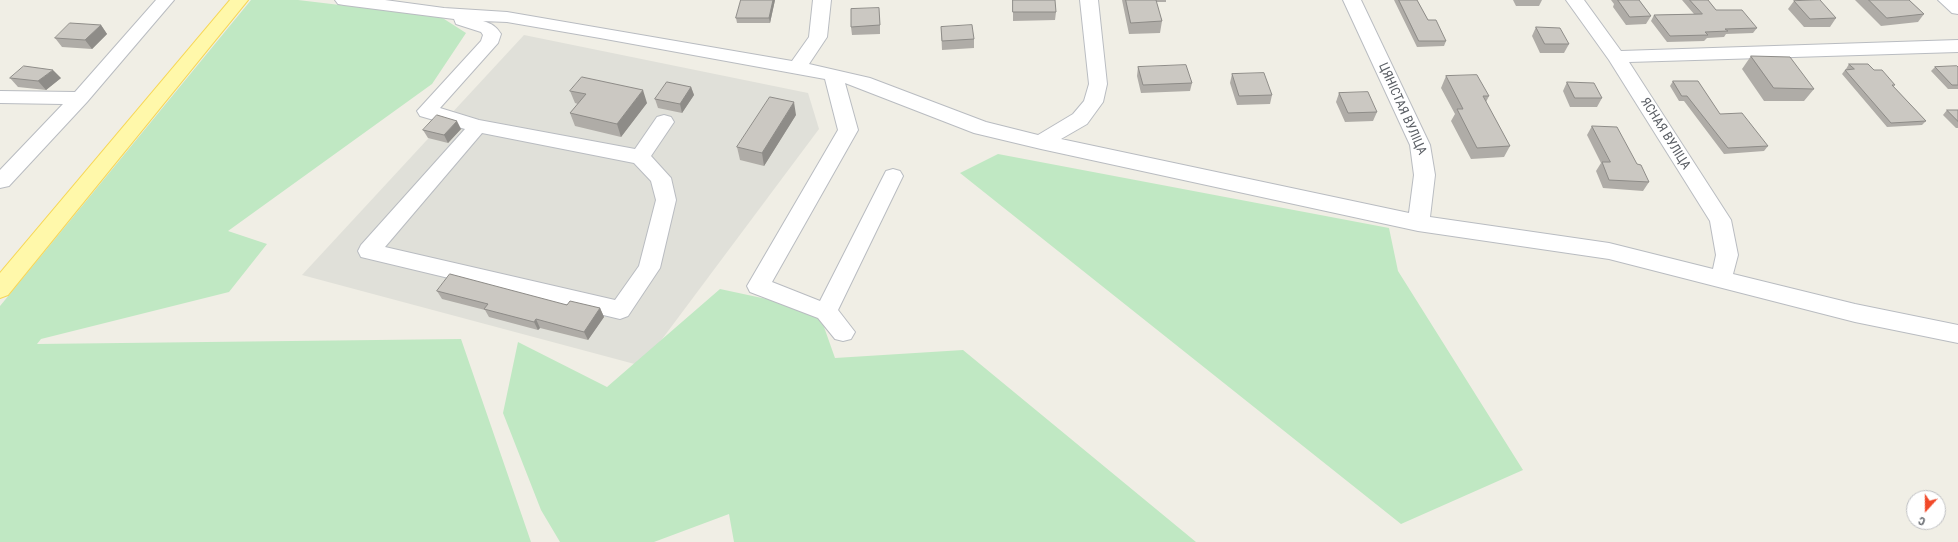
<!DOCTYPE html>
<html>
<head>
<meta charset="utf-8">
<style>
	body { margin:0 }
	#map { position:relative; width:1958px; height:542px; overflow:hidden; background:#f0eee5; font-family:"Roboto Condensed",sans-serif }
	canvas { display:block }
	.north { position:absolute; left:1906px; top:490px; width:40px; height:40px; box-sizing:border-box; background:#fff; border:1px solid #bebfc2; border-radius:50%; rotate:201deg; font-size:11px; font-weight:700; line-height:16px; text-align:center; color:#5c6066 }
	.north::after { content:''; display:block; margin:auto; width:14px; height:18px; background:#f14929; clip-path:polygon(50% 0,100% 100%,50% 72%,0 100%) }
</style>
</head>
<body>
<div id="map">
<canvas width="1958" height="542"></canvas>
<div class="north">С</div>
</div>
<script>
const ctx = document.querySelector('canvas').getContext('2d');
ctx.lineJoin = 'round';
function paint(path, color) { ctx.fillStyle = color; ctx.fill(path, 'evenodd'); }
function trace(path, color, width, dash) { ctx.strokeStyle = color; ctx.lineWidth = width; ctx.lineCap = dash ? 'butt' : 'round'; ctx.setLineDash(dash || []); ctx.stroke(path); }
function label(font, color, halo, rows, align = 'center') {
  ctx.font = font + ' "Roboto Condensed",sans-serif'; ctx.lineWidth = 4; ctx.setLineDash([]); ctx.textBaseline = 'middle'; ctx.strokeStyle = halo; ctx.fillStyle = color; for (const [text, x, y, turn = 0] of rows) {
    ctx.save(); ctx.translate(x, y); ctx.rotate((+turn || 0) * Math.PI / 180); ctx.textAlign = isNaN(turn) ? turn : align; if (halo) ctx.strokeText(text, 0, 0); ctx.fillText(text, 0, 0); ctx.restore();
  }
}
paint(new Path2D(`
	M524,35L808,93L819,129L642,366L302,275Z`), '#e0e0d9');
paint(new Path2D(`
	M251,0H298L441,17L466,33L432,84L228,231L267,244L229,292L41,339L37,344L461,339L531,542H0V306Z
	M998,154L1389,228L1398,271L1523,470L1401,524L960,173Z
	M720,289L818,310L835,358L963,350L1196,542H734L729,514L654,542H560L541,510L503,413L518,342L607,387Z`), '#c0e8c3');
const minor = new Path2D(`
	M156,0H174L87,102L9,186L0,188V170L63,104L0,103V91L75,92Z
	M335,0H385L444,8L507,12L792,61L809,37L813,0H831L827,37L809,64L870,78L986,122L1038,135L1073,114L1084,101L1089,84L1080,0H1098L1107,84L1103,102L1087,124L1061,139L1409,213L1414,175L1410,145L1343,0H1361L1430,145L1435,175L1430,217L1609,243L1713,269L1716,255L1710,221L1609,60L1566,0H1584L1621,51L1958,40V52L1629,62L1731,220L1738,255L1733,274L1855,304L1958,325V343L1855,322L1609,259L1418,231L1041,149L974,133L845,83L858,130L772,282L820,301L886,171L893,169L900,171L903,176L838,310L855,332L851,339L843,341L835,339L818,318L750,292L747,286L838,130L825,79L600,38L507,22L483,21C492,24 496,26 501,34L498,43L440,108L479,120L635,149L657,117L664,115L671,117L674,122L651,156L671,178L676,200L660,268L628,316L620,319L361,257L358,251L361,245L465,129L420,116L417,111L481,41L483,35L481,32L456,24L454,19L344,5L338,4ZM482,133L634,163L651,181L656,200L639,266L615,300L385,247Z
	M1938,0H1958V14L1952,13Z`);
const major = new Path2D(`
	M230,0H248L8,295L0,298V273Z`);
trace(minor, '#b9bcc1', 2);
trace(major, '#f7d756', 2);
paint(minor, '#fff');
paint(major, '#fff8aa');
paint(new Path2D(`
	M741,0H775L770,23H737L736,18Z
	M1013,0L1056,12L1055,20L1013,21Z
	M1122,0H1166V2H1156L1162,21L1160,33L1129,34Z
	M1394,0H1417L1428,20L1446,41L1444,46L1417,47Z
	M1513,0H1542L1539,6H1516Z
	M1611,0H1639L1651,16L1646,24L1626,25L1613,7L1614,4Z
	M1682,0H1708L1716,10L1757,28L1753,33L1726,34L1724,37L1707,38L1704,41L1667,42L1651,21L1654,15L1694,14Z
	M1855,0H1909L1924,14L1918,22L1881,26Z
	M1794,1L1836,18L1830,27H1804L1788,9Z
	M880,17V34L852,35L851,27Z
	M101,25L107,34L92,49L62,47L55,38Z
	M941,27L974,39V48L942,50Z
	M1536,27L1569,44L1564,53H1540L1532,36Z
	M1751,56L1814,89L1804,101H1764L1742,69Z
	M1849,64L1874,70L1895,85L1893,86L1926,121L1922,125L1887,127L1842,74L1845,70H1846V69Z
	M1138,67L1192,83L1190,91L1141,93L1137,76Z
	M1935,67H1958V89H1948L1931,71Z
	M1232,74L1272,95L1270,104L1237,105L1230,83Z
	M1446,76L1489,96L1486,102L1510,146L1504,157L1471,159L1451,121L1455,114L1441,88Z
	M10,78H61L46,90L18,87Z
	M1673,81L1720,114L1768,146L1764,151L1724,154L1684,101H1679L1670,86Z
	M1567,82L1602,98L1597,107H1570L1563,91Z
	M691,87L694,95L682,113L658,108L655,99Z
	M570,91L647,103L621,137L575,126L570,113L578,104L575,103Z
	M1339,93L1377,112L1373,121L1345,122L1336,102Z
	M1947,110H1958V128H1956L1943,115Z
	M796,115L764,166L740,160L737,147Z
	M1592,126L1637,164L1649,182L1643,191L1603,188L1596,171L1601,163L1587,135Z
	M461,129L448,143L428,138L423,130Z
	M437,291L600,308L604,317L588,340L540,328L538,330L489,317L485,310L442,299Z`), '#afaca7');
paint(new Path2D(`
	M773,0H775L770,23L769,18Z
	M101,25L107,34L92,49L85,40Z
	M53,70L61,78L46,90L38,81Z
	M691,87L694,95L682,113L680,104Z
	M643,90L647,103L621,137L617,124Z
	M794,102L796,115L764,166L762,153Z
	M457,121L461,129L448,143L444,135Z
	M600,308L604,317L588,340L584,332Z
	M536,319L540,328L538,330L534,322Z`), '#8e8c88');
const building = new Path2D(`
	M741,0H773L769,18H736Z
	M1013,0H1055L1056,12H1013Z
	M1126,0H1156L1162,21L1131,23Z
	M1399,0H1417L1428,20H1436L1446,41H1419Z
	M1618,0H1639L1651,16L1630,17Z
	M1690,0H1708L1716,10H1742L1757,28L1725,29L1728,31L1705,32L1708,35L1670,36L1654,15L1702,14Z
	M1820,0L1836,18L1810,19L1794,1Z
	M1869,0H1909L1924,14L1887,18Z
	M879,8L880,25L851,27V9Z
	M70,23L101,25L85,40L55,38Z
	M972,25L974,39L942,41L941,27Z
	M1536,27L1560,28L1569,44H1545Z
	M1751,56L1790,57L1814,89L1774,88Z
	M1849,64H1868L1874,70H1882L1895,85H1892L1926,121L1891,123L1845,70L1854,69Z
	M1186,65L1192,83L1143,85L1138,67Z
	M24,66L53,70L38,81L10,78Z
	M1957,66L1958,67V85H1952L1935,67Z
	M1264,73L1272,95L1239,96L1232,74Z
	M1477,75L1489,96H1483L1510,146L1477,148L1457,109H1463L1446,76Z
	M582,77L643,90L617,124L570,113L586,94L570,91Z
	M1673,81H1698L1720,114L1742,113L1768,146L1728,148L1687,96H1682Z
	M667,82L691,87L680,104L655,99Z
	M1567,82L1594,83L1602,98H1575Z
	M1368,92L1377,112L1348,113L1339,93Z
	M770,97L794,102L762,153L737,147Z
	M1947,110H1958V121Z
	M437,115L457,121L444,135L423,130Z
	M1592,126L1617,127L1637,164L1641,165L1649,182L1609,180L1602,162H1610Z
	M450,274L567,305L570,301L600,308L584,332L536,319L534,322L484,309L488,304L437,291Z`);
paint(building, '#cbc8c2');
trace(building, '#8e8c88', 1);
label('13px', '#5c6066', '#fff', [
	["ЦЯНІСТАЯ ВУЛІЦА",1402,109,66],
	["ЯСНАЯ ВУЛІЦА",1665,134,58]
]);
</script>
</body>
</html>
